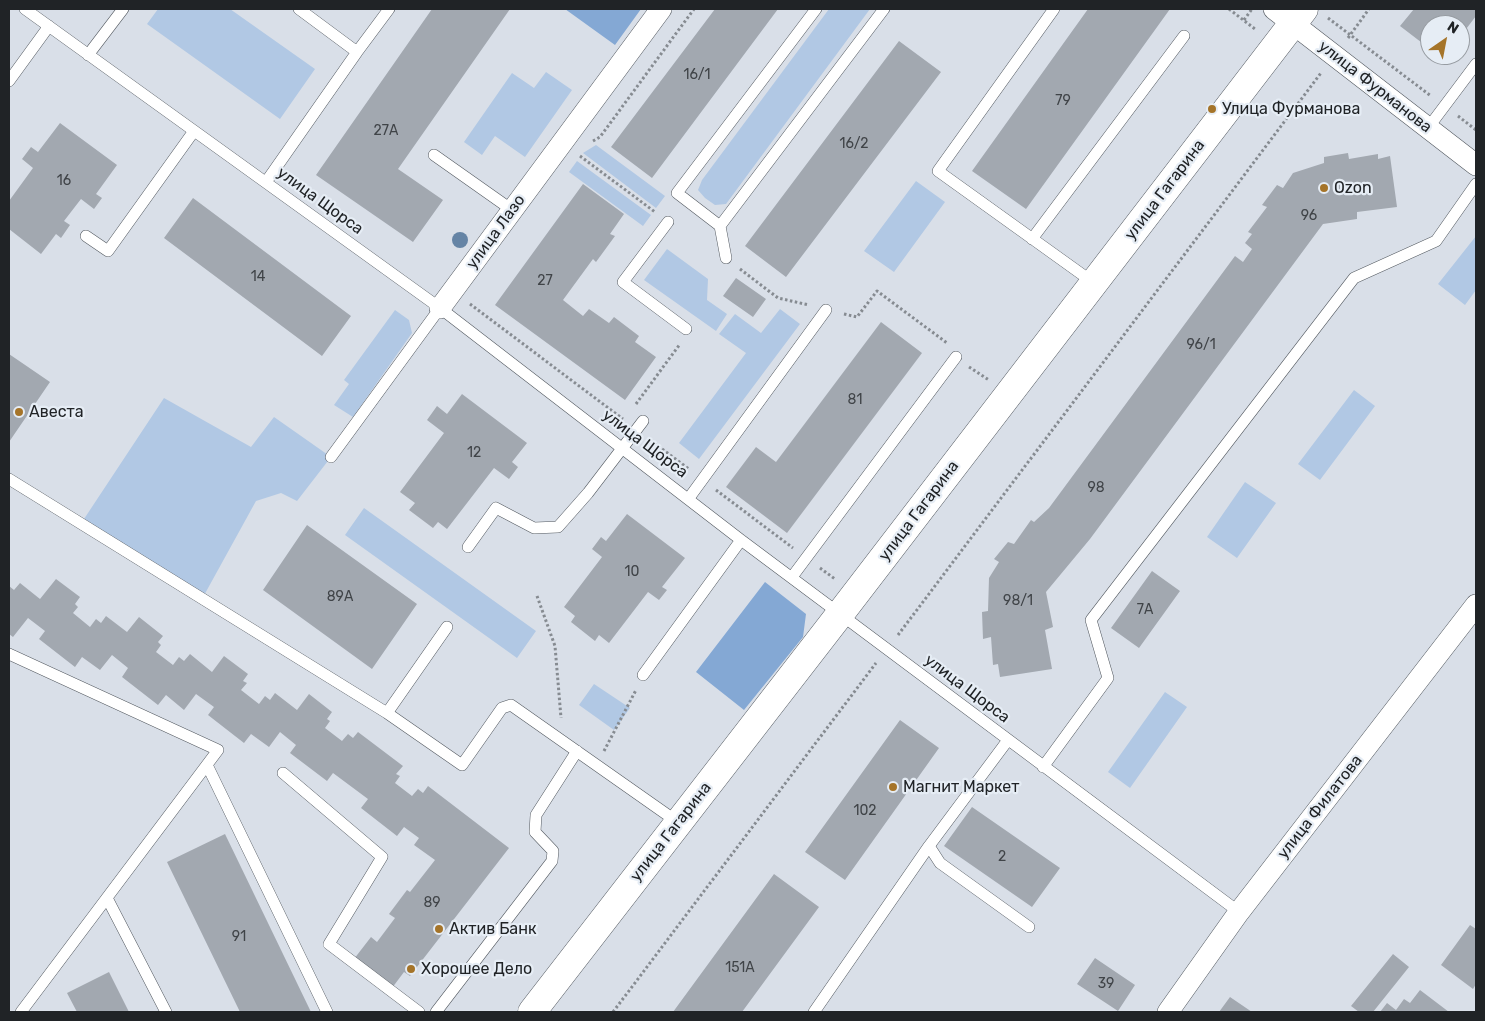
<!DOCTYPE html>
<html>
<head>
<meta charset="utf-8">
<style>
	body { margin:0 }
	#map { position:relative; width:1485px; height:1021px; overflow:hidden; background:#d9dfe8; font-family:Rubik,sans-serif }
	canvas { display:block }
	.frame { position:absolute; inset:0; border:10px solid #202326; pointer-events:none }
	.north { position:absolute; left:1420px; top:15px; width:50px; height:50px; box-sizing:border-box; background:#e6edf5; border:1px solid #979ca2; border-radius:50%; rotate:33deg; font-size:14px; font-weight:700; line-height:20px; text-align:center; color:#202326 }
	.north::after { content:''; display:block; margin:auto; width:18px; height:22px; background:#a57429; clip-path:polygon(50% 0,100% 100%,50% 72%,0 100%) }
</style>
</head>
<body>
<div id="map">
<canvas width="1485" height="1021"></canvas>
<div class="frame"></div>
<div class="north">N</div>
</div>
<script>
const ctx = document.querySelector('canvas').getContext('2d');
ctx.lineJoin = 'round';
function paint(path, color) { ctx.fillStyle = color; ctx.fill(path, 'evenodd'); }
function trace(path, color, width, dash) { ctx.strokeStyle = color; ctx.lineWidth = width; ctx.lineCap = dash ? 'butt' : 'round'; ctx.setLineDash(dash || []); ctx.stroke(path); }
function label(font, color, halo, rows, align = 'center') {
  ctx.font = font + ' Rubik,sans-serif'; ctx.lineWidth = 4.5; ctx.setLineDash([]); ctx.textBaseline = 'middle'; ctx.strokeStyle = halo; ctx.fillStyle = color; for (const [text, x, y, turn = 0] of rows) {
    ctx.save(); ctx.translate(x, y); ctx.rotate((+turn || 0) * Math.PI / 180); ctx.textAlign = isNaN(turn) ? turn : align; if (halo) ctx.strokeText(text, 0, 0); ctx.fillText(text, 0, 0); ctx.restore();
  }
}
paint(new Path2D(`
	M158,9H230L315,69L280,119L147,24Z
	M829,9H870L726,204L715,205L705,198L698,190L702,180Z
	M546,72L572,90L525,157L495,136L482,155L464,142L512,73L534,88Z
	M596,145L665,196L656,208L583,153Z
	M577,161L651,215L643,226L569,172Z
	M916,181L945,202L894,272L864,251Z
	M1476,236V290L1465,305L1438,284Z
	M667,249L708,279L707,300L727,314L716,331L644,280Z
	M780,309L800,324L699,459L679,443L746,353L719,334L735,314L761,333Z
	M395,310L409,320L412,333L353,417L334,405L349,384L344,380Z
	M1354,390L1375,406L1320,480L1298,464Z
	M164,398L251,447L274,417L331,457L297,501L281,493L256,501L202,599L84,519Z
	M1245,482L1276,503L1237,558L1207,537Z
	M364,508L536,631L517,658L345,535Z
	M594,684L630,708L614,730L579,705Z
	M1165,692L1187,707L1130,788L1108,772Z`), '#b1c8e4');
paint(new Path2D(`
	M565,9H641L615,45Z
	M765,582L806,614L803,637L744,710L696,672Z`), '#84a8d4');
paint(new Path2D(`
	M432,9H510L398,169L443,200L413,242L316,175Z
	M715,9H778L652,178L611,147Z
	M1088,9H1170L1026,209L972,171Z
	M1414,9H1476V16L1460,37V25H1430V49L1400,26Z
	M899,41L941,72L786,277L745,246Z
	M60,123L117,165L96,194L102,198L94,209L81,199L64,221L70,225L61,238L56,234L41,254L9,229V201L33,168L22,159L31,147L38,152Z
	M1348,153L1349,159L1378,154V159L1390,156L1397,207L1357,212V219L1323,224L1090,539L1046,592L1053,627L1045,630L1052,669L1000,677L998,664L993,665L991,637L983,639L982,612L988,611L989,578L999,562L994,559L1008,542L1014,544L1031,520L1034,522L1049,508L1235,256L1243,262L1252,249L1245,243L1252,234L1248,232L1267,207L1262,205L1277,185L1283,188L1293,173L1324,163V157Z
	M583,184L624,214L610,234L615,236L596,262L593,259L563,300L583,316L589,309L609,323L614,317L639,336L635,342L656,357L625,400L495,305Z
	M193,198L351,316L322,356L164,238Z
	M736,278L766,299L753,317L723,296Z
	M881,322L922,353L787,533L726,487L756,447L776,462Z
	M9,354L50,382L9,442Z
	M462,394L527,443L512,462L518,467L509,479L494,468L447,529L438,522L433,528L409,510L415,503L400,492L444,433L427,420L437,406L447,414Z
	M627,514L685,558L662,587L667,590L659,600L648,592L609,643L599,635L595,641L571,622L575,616L564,607L602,557L592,549L601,537L606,541Z
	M307,525L417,604L372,669L263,590Z
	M1152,571L1180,591L1139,648L1111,628Z
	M56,579L80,597L75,604L78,607L73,613L90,627L96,619L101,623L106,616L127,632L139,617L163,636L158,642L161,645L156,652L173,665L179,657L184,661L190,654L212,672L224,656L248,674L243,681L247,683L241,690L259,704L265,696L270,700L275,693L297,710L309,694L332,712L327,719L330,721L325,728L342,741L348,734L353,738L358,732L403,766L396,774L400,776L395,783L412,796L418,789L423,793L428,786L509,848L410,976L404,972L392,988L354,959L371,937L377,942L395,918L389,914L407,890L410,892L435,860L414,845L419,838L404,827L397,836L361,808L368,799L333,773L327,781L290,753L296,745L280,732L269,747L251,734L244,743L208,715L214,707L196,694L184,710L166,695L158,705L122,677L128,668L112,655L100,670L82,657L75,667L39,639L45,631L28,618L13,637L9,634V586L14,590L20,583L40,599Z
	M900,720L939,748L845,880L805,852Z
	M972,807L1060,868L1032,907L944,846Z
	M225,834L311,1012H240L167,862Z
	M774,874L819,907L742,1012H673Z
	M1470,925L1476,929V984L1473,989L1441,965Z
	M1393,954L1409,967L1373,1012H1359L1351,1006Z
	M1095,958L1135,985L1118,1011L1077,984Z
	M109,972L129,1012H77L67,993Z
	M1420,990L1449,1012H1380L1387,1003L1396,1010L1404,999L1410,1003Z
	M1230,997L1252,1012H1219Z`), '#a2a8b0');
const lane = new Path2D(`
	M25,9L440,308L741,540L1239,912
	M816,9L677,193L720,226L884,9
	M1054,9L938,171L1094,283
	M357,52L389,9
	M88,55L123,9
	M9,81L49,26
	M1428,128L1476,64
	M434,155L512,210
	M266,182L357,52L299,9
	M668,222L623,282L686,329
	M720,226L726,258
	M86,236L108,251L194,131
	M1032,239L1184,36
	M331,457L440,308
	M9,479L387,713L462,765L502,708L511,705L679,823
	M689,498L826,310
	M468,547L496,508L534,528L558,527L588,493L643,421
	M792,577L956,357
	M9,654L218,750L21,1012
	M643,675L741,540
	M387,713L447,627
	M1008,740L929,846L940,863L1029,927
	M208,767L327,1012
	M1043,767L1108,678L1091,620L1354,278L1436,241L1476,184
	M283,773L382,857L329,944L419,1012
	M107,898L166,1012
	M436,1012L552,861L553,851L535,832L536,815L577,751
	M814,1012L929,846`);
const street = new Path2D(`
	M1274,9L1476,165
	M440,308L661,9
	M1168,1012L1239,912L1476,605`);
const secondary = new Path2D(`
	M532,1012L840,614L1304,9`);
trace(lane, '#52585f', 12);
trace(street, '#52585f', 22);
trace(secondary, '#52585f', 29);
trace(new Path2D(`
	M1229,9L1255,29
	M1328,18L1431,96
	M1244,20L1252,9
	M1348,38L1369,9
	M1458,116L1476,130
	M593,141L600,137L694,9
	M580,156L655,212
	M740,269L778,298L809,305
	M470,304L623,419
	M844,314L857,317L877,291L947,343
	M969,367L989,380
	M636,404L680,344
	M650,440L689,469
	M716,490L793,548
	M820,568L835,579
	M537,596L555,646L561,718
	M898,635L1321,73
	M604,751L636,690
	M613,1012L876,663`), '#868b91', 3, [2.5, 2.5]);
trace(lane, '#fff', 11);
trace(street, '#fff', 21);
trace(secondary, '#fff', 28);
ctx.fillStyle = '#6584a5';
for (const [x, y] of [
	[460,240]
]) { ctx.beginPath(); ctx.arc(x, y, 8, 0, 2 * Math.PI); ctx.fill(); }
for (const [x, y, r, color] of [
	[1212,109,5,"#a57429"],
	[1324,188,5,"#a57429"],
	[19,412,5,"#a57429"],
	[893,787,5,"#a57429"],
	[439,929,5,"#a57429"],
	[411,969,5,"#a57429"]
]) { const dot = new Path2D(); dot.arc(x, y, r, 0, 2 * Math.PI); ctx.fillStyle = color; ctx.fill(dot); trace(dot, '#e6edf5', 2); }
label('14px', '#404448', null, [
	["16/1",697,75],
	["79",1063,101],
	["27А",386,131],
	["16/2",854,144],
	["16",64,181],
	["96",1309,216],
	["14",258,277],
	["27",545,281],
	["96/1",1201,345],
	["81",855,400],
	["12",474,453],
	["98",1096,488],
	["10",632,572],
	["89А",340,597],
	["98/1",1018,601],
	["7А",1145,610],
	["102",865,811],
	["2",1002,857],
	["89",432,903],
	["91",239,937],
	["151А",740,968],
	["39",1106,984]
]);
label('16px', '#202326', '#e6edf5', [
	["улица Фурманова",1375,87,38],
	["улица Гагарина",1165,190,-53],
	["улица Щорса",320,201,36],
	["улица Лазо",496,232,-54],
	["улица Щорса",645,444,37],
	["улица Гагарина",919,511,-53],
	["улица Щорса",967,689,37],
	["улица Филатова",1320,807,-52],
	["улица Гагарина",671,832,-52]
]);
label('16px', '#202326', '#e6edf5', [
	["Улица Фурманова",1222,109],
	["Ozon",1334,188],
	["Авеста",29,412],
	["Магнит Маркет",903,787],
	["Актив Банк",449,929],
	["Хорошее Дело",421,969]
], 'left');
</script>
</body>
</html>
